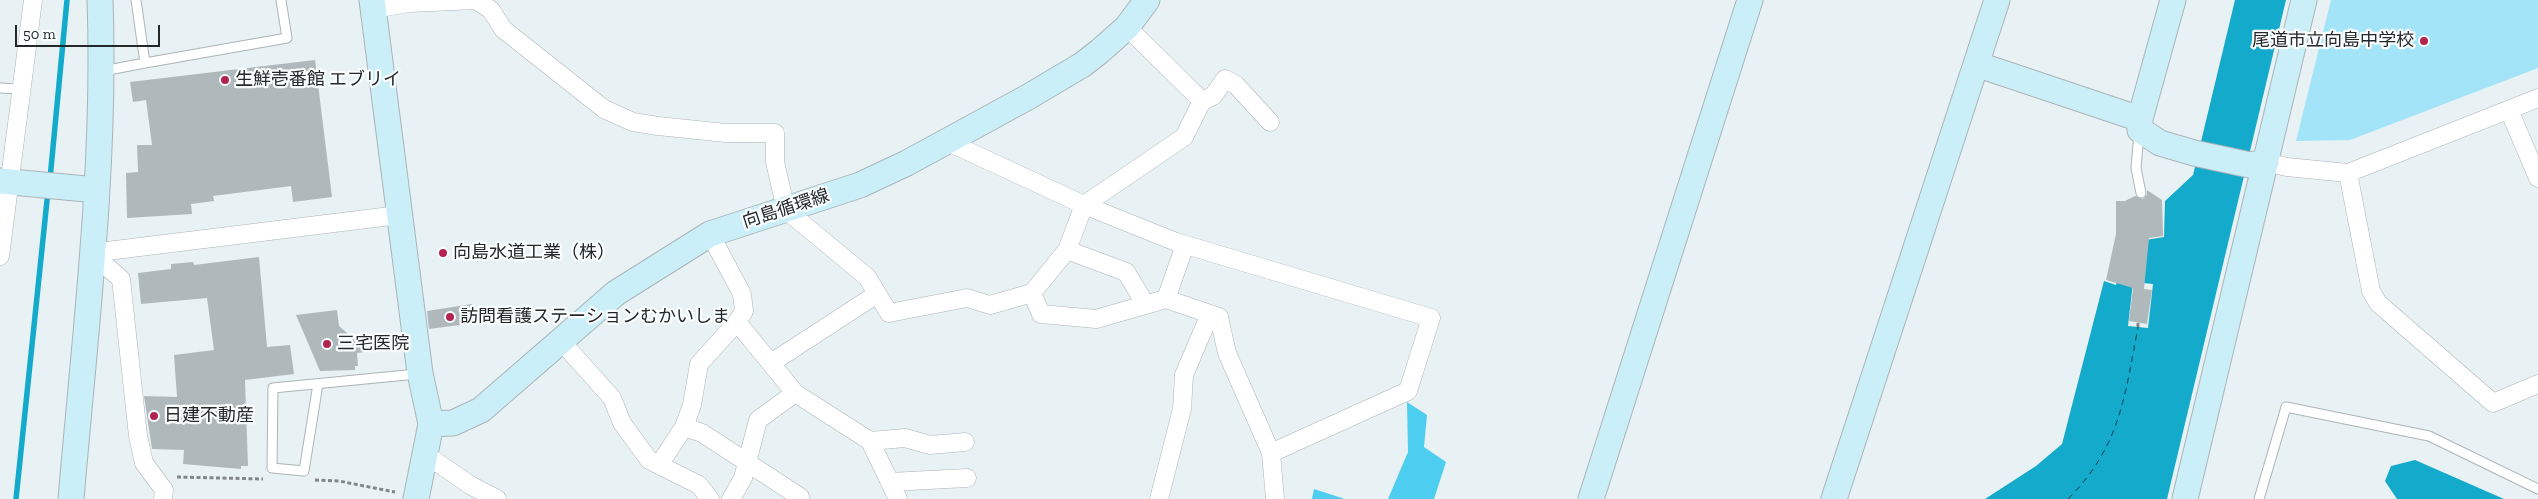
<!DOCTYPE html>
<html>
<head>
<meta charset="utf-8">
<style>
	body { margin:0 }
	#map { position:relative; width:2538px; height:499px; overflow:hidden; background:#e8f1f4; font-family:"Zilla Slab",serif }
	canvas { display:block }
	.scale { position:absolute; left:15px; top:25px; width:145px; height:22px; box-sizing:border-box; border:2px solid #252829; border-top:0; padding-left:6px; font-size:15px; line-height:18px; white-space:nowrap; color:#252829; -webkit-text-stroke:4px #f9fdfe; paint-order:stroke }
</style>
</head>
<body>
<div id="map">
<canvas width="2538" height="499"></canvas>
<div class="scale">50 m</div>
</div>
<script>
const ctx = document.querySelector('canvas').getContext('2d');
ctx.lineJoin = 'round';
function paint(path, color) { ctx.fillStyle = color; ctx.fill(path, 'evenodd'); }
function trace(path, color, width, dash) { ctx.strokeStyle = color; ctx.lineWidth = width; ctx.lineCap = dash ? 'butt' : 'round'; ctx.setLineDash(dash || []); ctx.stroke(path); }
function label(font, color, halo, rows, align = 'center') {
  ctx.font = font + ' "Zilla Slab","Noto Sans JP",serif'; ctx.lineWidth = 4.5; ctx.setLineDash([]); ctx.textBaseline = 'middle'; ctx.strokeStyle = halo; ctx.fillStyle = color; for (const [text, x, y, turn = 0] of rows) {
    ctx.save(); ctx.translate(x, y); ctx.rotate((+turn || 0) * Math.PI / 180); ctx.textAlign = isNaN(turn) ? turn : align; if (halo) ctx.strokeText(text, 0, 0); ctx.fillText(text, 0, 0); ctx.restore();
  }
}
paint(new Path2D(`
	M2331,0H2538V68L2350,140L2296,141Z`), '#a3e4f8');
paint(new Path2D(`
	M1407,402L1427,415L1424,447L1446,462L1434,499H1388L1408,452Z
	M1314,489L1345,499H1312Z`), '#4dcef0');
paint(new Path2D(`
	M2235,0H2286L2167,499H1985L2036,466L2062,444L2104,281L2116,285L2127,243L2164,237L2165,201L2193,175Z
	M2415,460L2504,499H2397L2385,481L2391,466Z`), '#13aacb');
paint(new Path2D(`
	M2133,282L2153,284L2148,328L2128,326Z`), '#e8f1f4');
trace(new Path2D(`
	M50,179L67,0
	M16,499L48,191`), '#13aacb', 5.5);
trace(new Path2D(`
	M2068,499C2120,447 2125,396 2138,327`), '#003d4a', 1, [6, 5]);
paint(new Path2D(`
	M315,60L332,197L293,202L291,186L213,196L214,201L191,204L192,214L127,218L126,173L138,172L137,145H152L146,100L133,102L130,82Z
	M2147,190L2162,200L2163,236L2149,238L2144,289L2152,290L2147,324L2129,321L2133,288L2106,280L2116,234V201H2125L2135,196L2143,199L2147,195Z
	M259,257L267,347L290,345L294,374L245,380L248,466H241V469L183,464L184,450L152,449L144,396L177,397L174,355L214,350L207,298L141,304L138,273L171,269V264L193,262L194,265Z
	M472,304L475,323L429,329L427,311Z
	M337,310L339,326L353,338L400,334L402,347L357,353L358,366H355V370L320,371L296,315Z`), '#afb8ba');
const lane = new Path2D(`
	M136,0L145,63L287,38L281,0
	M103,71L145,63
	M0,88L20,89
	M2139,133L2136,168L2141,193
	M318,384L304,471L272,468L273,388L417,374
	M2259,499L2286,407L2429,436L2538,489`);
const street = new Path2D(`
	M373,9L409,3L476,0L491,10L503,29L604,109L633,122L658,126L726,133H775V162L786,210L867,277L889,313L967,298L990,305L1032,293L1067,250L1084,205L1184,137L1202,101L1127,27
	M1202,101L1213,96L1225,79L1236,85L1270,122
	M2509,110L2538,178
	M946,141L1084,205L1176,242L1431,318L1408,391L1271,453
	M2266,162L2287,167L2348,173L2538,98
	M2348,173L2371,291L2378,303L2493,403L2538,384
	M1185,245L1166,299L1219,317L1227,353L1271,453L1275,499
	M1067,250L1126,272L1146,305
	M91,253L399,215
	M91,253L121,279L138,436L144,463L164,490L163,499
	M0,256L33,0
	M1032,293L1041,314L1096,319L1166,299
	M737,322L795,393L870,441L898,499
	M561,341L612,398L622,423L649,460L699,485L710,499
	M771,363L877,294
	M684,427L702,433L800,497
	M870,441L905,438L930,445L965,442
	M425,454L470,485L497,499
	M659,465L684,427L692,405L699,364L737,322L744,311L742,294L710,234
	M890,482L967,478
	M731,499L743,478L758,420L795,393
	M1159,499L1182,409L1184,375L1210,314`);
const secondary = new Path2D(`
	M372,0L420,373L431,424L416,499
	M2173,0L2140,119V130L2160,143L2194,153L2250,165L2266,162
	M1976,64L2140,119
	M0,181L97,190
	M431,424L453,423L481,410L616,293L710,234L860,185L907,163L1028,97L1082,65L1100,51L1127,27L1147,0
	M71,499C85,333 106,166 100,0
	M1591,499L1750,0
	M1834,499L1997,0
	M2185,499L2304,0`);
trace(lane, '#abb4b7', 11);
trace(street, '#abb4b7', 19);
trace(secondary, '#abb4b7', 27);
trace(new Path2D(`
	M2138,327V322
	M177,477L263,479
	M315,480L339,481L395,492`), '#818789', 3, [4, 2.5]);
trace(lane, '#fff', 9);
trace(street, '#fff', 18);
trace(secondary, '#cbeff8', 25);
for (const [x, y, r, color] of [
	[2424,41,5,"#b42350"],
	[225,80,5,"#b42350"],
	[443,253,5,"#b42350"],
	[450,317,5,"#b42350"],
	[327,344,5,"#b42350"],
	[154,416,5,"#b42350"]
]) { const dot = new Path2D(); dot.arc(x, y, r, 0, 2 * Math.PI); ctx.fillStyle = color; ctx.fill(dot); trace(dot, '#f9fdfe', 2); }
label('18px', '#252829', '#f9fdfe', [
	["尾道市立向島中学校",2414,41,"right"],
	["生鮮壱番館 エブリイ",235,80],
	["向島水道工業（株）",453,253],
	["訪問看護ステーションむかいしま",460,317],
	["三宅医院",337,344],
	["日建不動産",164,416]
], 'left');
label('18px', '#252829', '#f9fdfe', [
	["向島循環線",786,209,-18]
]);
</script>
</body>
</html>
